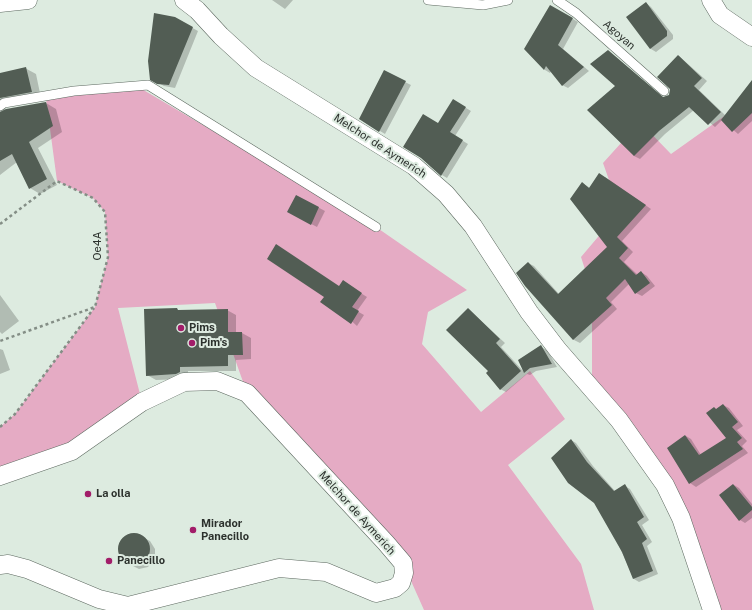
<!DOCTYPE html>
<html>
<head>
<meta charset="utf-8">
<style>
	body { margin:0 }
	canvas { display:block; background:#ddebe0 }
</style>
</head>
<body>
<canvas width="752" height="610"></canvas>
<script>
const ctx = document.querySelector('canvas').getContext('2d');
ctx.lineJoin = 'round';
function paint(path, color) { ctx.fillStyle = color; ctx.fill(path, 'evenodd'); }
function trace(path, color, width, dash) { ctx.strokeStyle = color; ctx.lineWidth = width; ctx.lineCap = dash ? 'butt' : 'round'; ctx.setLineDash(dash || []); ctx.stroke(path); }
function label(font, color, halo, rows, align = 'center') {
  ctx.font = font + ' "Public Sans",sans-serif'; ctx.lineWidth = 4; ctx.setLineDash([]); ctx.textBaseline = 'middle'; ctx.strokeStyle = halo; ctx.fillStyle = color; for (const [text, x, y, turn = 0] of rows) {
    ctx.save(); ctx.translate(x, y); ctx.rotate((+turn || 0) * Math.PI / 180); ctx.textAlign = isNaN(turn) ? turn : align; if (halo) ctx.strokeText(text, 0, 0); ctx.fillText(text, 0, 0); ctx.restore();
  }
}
paint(new Path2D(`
	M140,88L376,227L467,290L428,312L422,344L481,412L530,371L565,419L508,465L581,564L594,610H424L403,563L247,393L215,303L118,308L142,402L72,451L0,476V427L15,414L95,307L108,257L105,212L93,198L57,181L46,99Z
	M747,100L752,105V610H710L681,518L592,387V291L581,257L620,211L603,163L640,122L671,154Z`), '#e5abc4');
paint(new Path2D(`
	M272,0H293L285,9Z
	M646,3L651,7L673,35V39L656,52L651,49L627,17Z
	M551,6L578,22L563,49L589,71L568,88L562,85L551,71L550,73L545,70L525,49Z
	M174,18L198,31L175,88L164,86L151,79Z
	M608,51L663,97L666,98L670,95L679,56L707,81L699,90L726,116L752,82V121L738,134L722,120L715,127L694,110L665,134L640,159L634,156Z
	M25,68L36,74L41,98L6,107L5,110L46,103L56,109L62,132L38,148L57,185L40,194L30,188L17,162L0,175V74Z
	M405,82L411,85L385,134L360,119Z
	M453,100L471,111L455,136L468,144L447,178L442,175L438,125Z
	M605,177L651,209L622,241L633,252L624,262L638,275L641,272L647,276L655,286L642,296L636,293L629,284L611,302L617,309L580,343L574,340L526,286L528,263L534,266L559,294L609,247L582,183L590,188Z
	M297,196L325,211L317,227L294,215Z
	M348,285L367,297L357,311L364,315L357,326L325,297L339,287Z
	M0,295L19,321L2,334L0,332Z
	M468,309L505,343L501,347L524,372L541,347L547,350L557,367L536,371L530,375L527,374L506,392L500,389L490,371Z
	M227,310L236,315V333H242L251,338V359L236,360V371H188V377L185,379L156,380L147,375Z
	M0,349L3,350L10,370L0,374Z
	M723,405L729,408L743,426L737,430L747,441L742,446L748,453L696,487L690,483L668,448L686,436L691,439L701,455L727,438L717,410Z
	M571,440L576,443L593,466L615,491L625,486L630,489L649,520L642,525L652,542L647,546L658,574L639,582L634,579Z
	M734,485L739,488L752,504V518L745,523L740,520Z
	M130,534H136L150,541L155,549V558L148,567L139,569L123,561L118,549L122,539Z`), '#0003');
paint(new Path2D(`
	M646,2L667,31V36L650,49L626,17Z
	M550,5L573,18L558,45L584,67L562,86L546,66L544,70L524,49Z
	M154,13L175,17L193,27L169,85L157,84L150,80L148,61Z
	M608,50L663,97L669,95L670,89L657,77L678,55L702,78L694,86L721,112L708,125L689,107L659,131L634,156L587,110L615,86L590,64Z
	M26,67L32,92L0,98V73Z
	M384,70L406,81L379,132L359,119Z
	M752,80V113L732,132L721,120Z
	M453,99L466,107L450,132L463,140L441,176L421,158L403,147L423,114L438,123Z
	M46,102L53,126L29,142L47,179L29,189L12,154L0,161V112L6,109Z
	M599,173L646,205L617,237L628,248L619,258L636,275L641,271L650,283L635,294L625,279L606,298L612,305L573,340L525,286L516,273L528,262L558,294L607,247L570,199L582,182L589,188Z
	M296,195L319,207L311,225L287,212Z
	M276,244L339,286L343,280L362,293L352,307L359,311L351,324L320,302L324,297L267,259Z
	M177,308L178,310L228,309V332H242L243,355H228V366L180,367V372L176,374L146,376L144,309Z
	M468,308L500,339L496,343L521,371L500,390L486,373L488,371L446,330Z
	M541,345L552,364L530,368L524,373L518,360Z
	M723,404L738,422L732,427L742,438L737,442L743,449L689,484L667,448L685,435L699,455L726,438L706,413L714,407L716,409Z
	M571,439L587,462L614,491L625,484L644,517L637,522L647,539L642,543L653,571L633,579L622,552L594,503L568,483L551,458Z
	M733,484L752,507V510L739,521L719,495Z
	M118 549a16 16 0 1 1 32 0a16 16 0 1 1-32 0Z`), '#525d54');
const lane = new Path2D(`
	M428,0L483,5L508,0
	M557,0L576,13L664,91
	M0,106L4,103L74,91L148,85L376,227`);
const street = new Path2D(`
	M184,0L197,10L221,36L256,68L414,166L446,194L473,226L529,312L558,350L619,420L665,485L681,518L712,610
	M711,0L720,15L752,37
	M0,3L28,0
	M0,476L72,451L142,402L184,382L217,381L247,393L386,543L403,563L404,573L401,583L395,588L376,593L326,572L279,568L128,606L99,599L27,569L8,564L0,565`);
trace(lane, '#5d6960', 10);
trace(street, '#5d6960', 19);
trace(new Path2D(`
	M0,224L57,181L93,198L105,212L108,257L95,307L0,341
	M0,427L15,414L94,308`), '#848e86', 2.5, [3, 3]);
trace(lane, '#fff', 9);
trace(street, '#fff', 18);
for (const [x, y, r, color] of [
	[181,328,4,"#a21d69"],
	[192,343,4,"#a21d69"],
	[88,494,4,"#a21d69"],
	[193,530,4,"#a21d69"],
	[109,561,4,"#a21d69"]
]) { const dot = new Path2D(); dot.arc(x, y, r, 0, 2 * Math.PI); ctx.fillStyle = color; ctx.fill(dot); trace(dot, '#ddebe0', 1.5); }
label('11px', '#2c312d', '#ddebe0', [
	["Agoyan",619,35,41],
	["Melchor de Aymerich",380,146,33],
	["Oe4A",98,246,-90],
	["Melchor de Aymerich",357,513,48]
]);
label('bold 11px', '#2c312d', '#ddebe0', [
	["Pims",189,328],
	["Pim's",200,343],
	["La olla",96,494],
	["Mirador",201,524],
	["Panecillo",201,537],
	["Panecillo",117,561]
], 'left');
</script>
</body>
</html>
